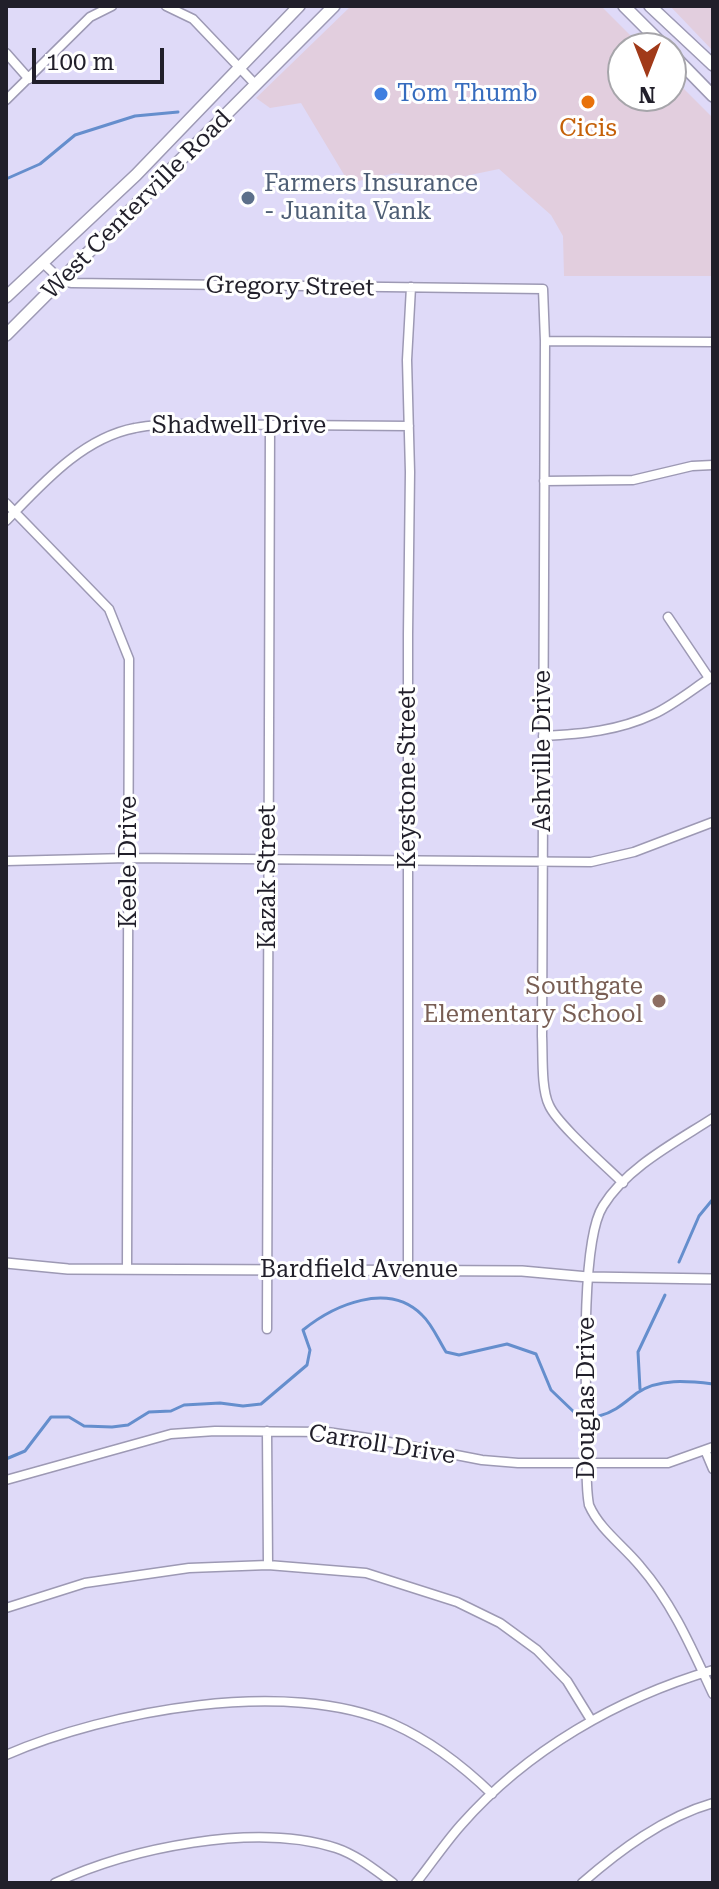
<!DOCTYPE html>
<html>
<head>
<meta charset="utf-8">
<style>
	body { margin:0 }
	#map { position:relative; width:719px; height:1889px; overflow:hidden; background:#dfdaf8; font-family:"Roboto Serif",serif }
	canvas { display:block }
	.frame { position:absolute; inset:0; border:8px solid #211f2a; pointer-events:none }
	.north { position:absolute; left:607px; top:32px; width:80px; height:80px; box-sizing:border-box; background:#fff; border:2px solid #a6a5aa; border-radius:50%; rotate:180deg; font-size:22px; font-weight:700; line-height:32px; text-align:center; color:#211f2a }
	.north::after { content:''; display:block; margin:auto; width:28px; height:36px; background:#a13a19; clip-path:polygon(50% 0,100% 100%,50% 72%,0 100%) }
	.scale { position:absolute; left:32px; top:48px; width:132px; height:36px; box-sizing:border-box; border:4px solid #211f2a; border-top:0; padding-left:10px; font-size:24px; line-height:28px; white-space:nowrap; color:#211f2a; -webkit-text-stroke:6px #fff; paint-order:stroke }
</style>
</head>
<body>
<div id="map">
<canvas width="719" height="1889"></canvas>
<div class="frame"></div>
<div class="north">N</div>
<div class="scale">100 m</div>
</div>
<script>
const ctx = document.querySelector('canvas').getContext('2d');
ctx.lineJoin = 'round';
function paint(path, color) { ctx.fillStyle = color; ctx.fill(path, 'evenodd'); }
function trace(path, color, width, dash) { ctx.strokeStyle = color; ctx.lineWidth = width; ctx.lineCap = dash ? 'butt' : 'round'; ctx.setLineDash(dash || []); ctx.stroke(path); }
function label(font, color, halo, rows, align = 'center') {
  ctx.font = font + ' "Roboto Serif",serif'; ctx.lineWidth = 6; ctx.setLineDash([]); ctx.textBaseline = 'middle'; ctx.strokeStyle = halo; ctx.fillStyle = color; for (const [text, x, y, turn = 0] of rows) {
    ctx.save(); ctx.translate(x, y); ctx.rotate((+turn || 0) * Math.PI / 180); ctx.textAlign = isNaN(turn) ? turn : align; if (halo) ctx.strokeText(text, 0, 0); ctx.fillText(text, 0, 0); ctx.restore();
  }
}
paint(new Path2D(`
	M351,6H601L643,48H623V96H671V76L713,118V276H564L563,236L551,215L499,169L441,181L396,173L349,183L301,103L270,108L256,98Z
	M670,6H713V51Z`), '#e2cede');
trace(new Path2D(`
	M6,179L40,164L75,135L135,116L178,112
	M679,1262L699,1216L713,1199
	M640,1389L638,1352L665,1295
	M599,1416C615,1412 624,1403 637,1393C659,1378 688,1381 713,1384
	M6,1459L25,1451L51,1417H69L84,1426L112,1427L128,1425L149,1412L171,1411L184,1405L220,1403L243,1406L261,1404L307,1365L310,1350L303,1330C334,1305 388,1281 422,1315C432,1324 439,1341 446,1352L459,1355L507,1344L536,1354L551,1390L575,1413`), '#658ecd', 3);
const minor = new Path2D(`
	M166,6L193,19L255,84
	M6,53L29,79
	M6,100L90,17L112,6
	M43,263L62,281L72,283L543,289L545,341L542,1036C543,1055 541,1089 549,1105C557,1124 606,1166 623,1183
	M545,341L713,342
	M544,481L633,480L692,466L713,465
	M6,503L109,609L129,659L127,1268
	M6,521C42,484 82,438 135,428C147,425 160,425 172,424L409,426
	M668,617L709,678
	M543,736C582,734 618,731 654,714C675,704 694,688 713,676
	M6,861L128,858L591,862L634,852L713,822
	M713,1118C676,1142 627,1167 603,1206C580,1242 586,1389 587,1437C587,1460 585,1483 589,1505C600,1530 623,1545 640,1566C673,1604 692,1649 713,1694
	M408,1270V634L410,472L407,360L411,287
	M267,1329L270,425
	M267,1431L268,1565
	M705,1450L713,1469
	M6,1480L171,1434L215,1431L327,1432L368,1438L482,1460L518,1463H668L713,1447
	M6,1608L85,1583L189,1568L268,1565L366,1573L457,1602L500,1623L537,1650L567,1681L591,1720
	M6,1755C108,1711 287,1677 393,1724C431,1741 462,1765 492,1794
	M55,1883C130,1848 255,1822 336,1848C357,1855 375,1870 393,1883
	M416,1883C431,1864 445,1843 461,1825C527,1750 618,1698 713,1670
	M582,1883C620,1850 664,1817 713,1803`);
const tertiary = new Path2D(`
	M6,1263L68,1269L522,1271L588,1277L713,1279`);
const secondary = new Path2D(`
	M624,6L666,48
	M650,6L713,65
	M671,53L713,96
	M6,297L136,175L299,6
	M6,335L334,6`);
trace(minor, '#9d99b4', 11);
trace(tertiary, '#9d99b4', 12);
trace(secondary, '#9d99b4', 14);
trace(minor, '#fff', 8);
trace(tertiary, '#fff', 9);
trace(secondary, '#fff', 11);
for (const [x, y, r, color] of [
	[381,94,8,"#3f7fe0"],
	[588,102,8,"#e8710a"],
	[248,198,8,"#5c6f8a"],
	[659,1001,8,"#8d6e63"]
]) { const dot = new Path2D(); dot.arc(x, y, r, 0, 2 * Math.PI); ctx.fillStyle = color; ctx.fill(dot); trace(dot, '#fff', 3); }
label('24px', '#366cbe', '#fff', [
	["Tom Thumb",397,94]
], 'left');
label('24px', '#c56008', '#fff', [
	["Cicis",588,129]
]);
label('24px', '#4e5e75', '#fff', [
	["Farmers Insurance",264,184],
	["- Juanita Vank",264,212]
], 'left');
label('24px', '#211f2a', '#fff', [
	["West Centerville Road",137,205,-45],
	["Gregory Street",290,287,1],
	["Shadwell Drive",239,426],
	["Ashville Drive",543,751,-90],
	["Keystone Street",408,778,-90],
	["Keele Drive",129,862,-90],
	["Kazak Street",268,877,-90],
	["Bardfield Avenue",359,1270],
	["Douglas Drive",587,1398,-90],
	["Carroll Drive",382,1445,9]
]);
label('24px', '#785e54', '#fff', [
	["Southgate",643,987],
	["Elementary School",643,1015]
], 'right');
</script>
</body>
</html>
